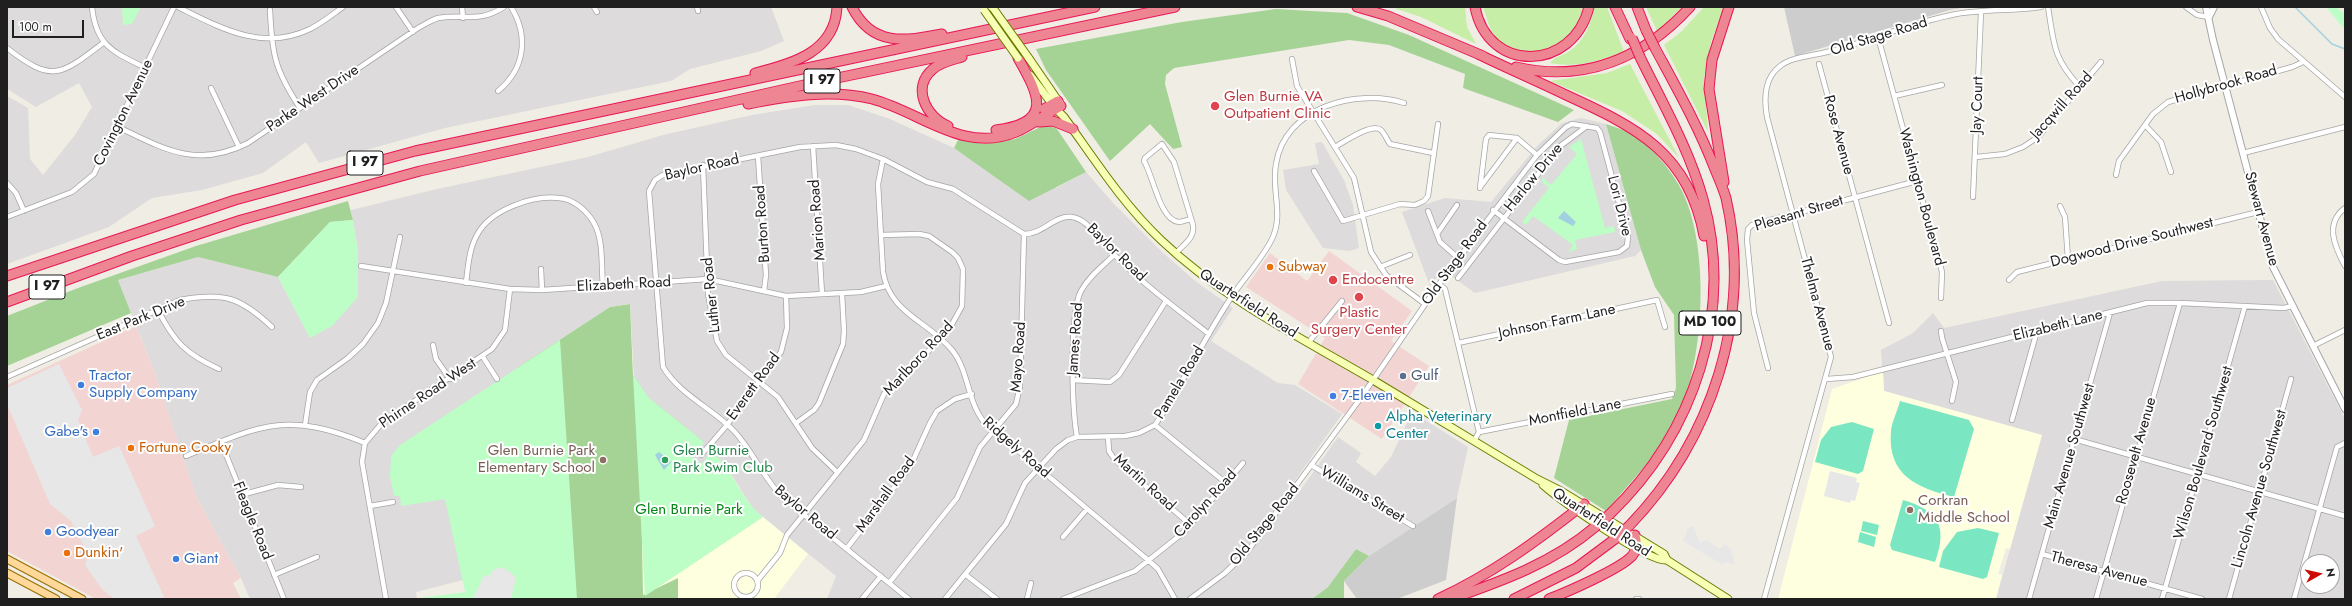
<!DOCTYPE html>
<html>
<head>
<meta charset="utf-8">
<style>
	body { margin:0 }
	#map { position:relative; width:2352px; height:606px; overflow:hidden; background:#f0ede4; font-family:Jost,sans-serif }
	canvas { display:block }
	.frame { position:absolute; inset:0; border:8px solid #1f1f1f; pointer-events:none }
	.north { position:absolute; left:2300px; top:554px; width:40px; height:40px; box-sizing:border-box; background:#fff; border:1px solid #a5a5a5; border-radius:50%; rotate:82deg; font-size:11px; font-weight:700; line-height:16px; text-align:center; color:#1f1f1f }
	.north::after { content:''; display:block; margin:auto; width:14px; height:18px; background:#cd0a00; clip-path:polygon(50% 0,100% 100%,50% 72%,0 100%) }
	.scale { position:absolute; left:12px; top:20px; width:72px; height:18px; box-sizing:border-box; border:2px solid #1f1f1f; border-top:0; padding-left:5px; font-size:12px; line-height:14px; white-space:nowrap; color:#1f1f1f; -webkit-text-stroke:3px #fff; paint-order:stroke }
</style>
</head>
<body>
<div id="map">
<canvas width="2352" height="606"></canvas>
<div class="frame"></div>
<div class="north">N</div>
<div class="scale">100 m</div>
</div>
<script>
const ctx = document.querySelector('canvas').getContext('2d');
ctx.lineJoin = 'round';
function paint(path, color) { ctx.fillStyle = color; ctx.fill(path, 'evenodd'); }
function trace(path, color, width, dash) { ctx.strokeStyle = color; ctx.lineWidth = width; ctx.lineCap = dash ? 'butt' : 'round'; ctx.setLineDash(dash || []); ctx.stroke(path); }
function label(font, color, halo, rows, align = 'center') {
  ctx.font = font + ' Jost,sans-serif'; ctx.lineWidth = 4; ctx.setLineDash([]); ctx.textBaseline = 'middle'; ctx.strokeStyle = halo; ctx.fillStyle = color; for (const [text, x, y, turn = 0] of rows) {
    ctx.save(); ctx.translate(x, y); ctx.rotate((+turn || 0) * Math.PI / 180); ctx.textAlign = isNaN(turn) ? turn : align; if (halo) ctx.strokeText(text, 0, 0); ctx.fillText(text, 0, 0); ctx.restore();
  }
}
paint(new Path2D(`
	M7,7H505V11L512,7H771L784,41L761,51L690,69L671,81L445,128L319,163L306,142L263,173L202,190L152,198L109,227L7,264V96L28,108L30,159L43,175L75,135L92,107L79,83L36,107L7,89Z
	M815,105H848L890,119L954,148L988,170L1056,188L1086,172L1115,205L1162,252L1194,280L1233,308L1211,341L1278,383L1295,385L1342,414L1289,489L1297,495L1338,437L1361,453L1356,462L1375,476L1391,457L1412,412L1468,447L1457,498L1369,556L1356,549L1328,587L1312,599H827L836,576L753,509L723,461L702,464L693,458L704,442L649,398L633,375L629,304L610,307L523,364L445,499L467,579L416,592L417,599H250L241,578L197,499L156,376L118,280L198,257L278,277L310,338L358,251L351,210L437,189L588,157L663,135L752,115Z
	M1581,118L1606,124L1641,250L1635,256L1475,293L1443,270L1430,286L1402,212L1445,198L1491,202L1538,145L1562,123Z
	M1322,142L1344,180L1353,205L1359,248L1350,251L1323,248L1286,190L1283,170L1319,164L1315,143Z
	M2273,280L2345,419V599H1996L2042,435L1884,391L1881,350L1913,333L1933,313L1944,328L2162,281ZM2308,562H2332V586H2308Z`), '#dddbdb');
paint(new Path2D(`
	M1329,251L1412,311L1391,341L1429,366L1382,439L1298,384L1325,338L1246,287L1270,253L1307,281Z
	M136,326L156,376L197,499L241,578L233,583L241,599H96L7,551V385Z`), '#f2d5d2');
paint(new Path2D(`
	M630,304L645,595L763,517L808,554L774,599H577L610,307Z
	M1883,371L1884,391L2042,435L2010,549L2006,548L1998,574L2002,575L1996,599H1778L1832,389Z`), '#fdffde');
paint(new Path2D(`
	M1784,7H1967L1950,10L1795,56Z
	M1457,498L1446,580L1397,599H1357L1344,581L1369,556Z`), '#cdcdcd');
paint(new Path2D(`
	M1391,7H1465L1467,27L1476,44L1421,17Z
	M1483,7H1583C1579,19 1576,30 1566,39C1550,55 1515,57 1498,40C1490,32 1487,18 1483,7Z
	M1594,7H1607L1624,52C1599,61 1576,68 1550,63C1555,56 1565,55 1571,50C1584,41 1592,23 1594,7Z
	M1646,7H1682L1657,31Z
	M1704,7H1724L1711,42L1704,77L1708,132L1664,45L1681,32Z
	M1630,64L1679,158L1657,134L1622,111L1550,81L1607,73Z`), '#c6eea6');
paint(new Path2D(`
	M1276,9L1347,13L1409,35L1574,110L1558,122L1463,88L1465,74L1389,45L1349,40L1174,68L1166,75L1165,84L1182,147L1173,149L1150,124L1110,161L1046,70L1036,49L1182,22Z
	M1047,124L1057,129L1086,172L1029,201L954,148L958,140L985,144L1015,139Z
	M1606,124C1613,127 1622,129 1629,132C1649,144 1669,167 1680,187C1711,244 1705,363 1676,420C1658,454 1631,482 1606,511L1554,478L1569,420L1672,399L1676,388L1674,315L1655,287L1641,250Z
	M348,201L353,220L330,222L278,277L198,257L118,280L131,313L7,366V316L78,288L196,246Z
	M630,304L633,375L649,398L704,442L689,451L640,434L643,595L678,578V599H567L482,396L523,364L610,307Z
	M1356,549L1369,556L1344,581V599H1312L1328,587Z`), '#a4d395');
paint(new Path2D(`
	M122,7H141L132,24L123,25Z
	M2326,7H2336L2345,14V30Z
	M1581,139L1605,228L1614,226L1615,232L1575,240L1577,249L1568,252L1573,245L1533,216L1526,225L1522,222L1549,188L1541,181L1543,178L1551,185L1577,154L1569,147Z
	M353,220L358,251V297L332,326L310,338L278,277L330,222Z
	M560,340L577,599H413L465,592L445,499L401,506L400,496H394L390,476L391,456L400,445Z
	M633,375L649,398L704,442L693,458L702,464L711,451C733,469 740,499 763,517L645,596Z`), '#bdfec6');
paint(new Path2D(`
	M1900,401L1969,420L1974,429L1954,497C1918,488 1887,476 1891,431C1892,421 1898,410 1900,401Z
	M1852,422L1874,429L1863,471L1858,474L1815,462L1821,440L1831,427Z
	M1903,500C1939,511 1948,526 1935,562L1892,550L1890,545Z
	M1863,521L1879,525L1877,535L1861,531Z
	M1978,528L1999,533L1987,577L1983,579L1939,567L1943,551L1957,532Z
	M1860,532L1876,537L1874,547L1858,542Z`), '#7be6c2');
paint(new Path2D(`
	M59,364L82,410L78,420L93,457L119,446L155,526L136,536L165,599H114L102,589L85,565L88,554L71,521L50,504L7,404V388Z
	M1830,471L1857,478L1856,482L1860,483L1855,501L1851,500L1850,503L1824,496Z
	M1693,526L1700,543L1707,540L1720,549L1725,544L1731,549L1735,565L1725,562L1723,565L1683,541L1688,528Z
	M501,567L509,571L516,578L511,599H473L484,575L488,577L493,570Z`), '#e7e7e7');
paint(new Path2D(`
	M1564,211L1576,222L1573,226L1558,218Z
	M659,452L671,462L664,470L655,455Z`), '#a1d0e1');
trace(new Path2D(`
	M2295,7L2332,44L2345,49`), '#a1d0e1', 1.5);
const minor = new Path2D(`
	M92,7C96,46 113,52 146,68
	M178,7C221,28 262,52 310,29C322,23 333,14 343,7
	M396,7L413,32
	M462,7L463,18
	M594,7L597,12
	M697,7L698,11
	M2048,7C2054,44 2053,58 2079,86
	M2186,7L2197,15L2209,17
	M2261,7L2270,28L2278,39L2345,97
	M270,10C272,55 275,70 300,108
	M1878,37L1942,272L1941,298
	M7,48C52,83 60,76 103,43
	M1292,59L1297,86L1354,178L1371,252L1386,275L1425,304
	M1819,64L1889,323
	M211,88L239,147
	M498,91C525,69 529,36 511,7
	M1894,96L1942,85
	M2145,125L2161,142L2171,172
	M118,127C164,149 197,169 248,143L418,28C424,25 431,20 438,18C465,13 477,24 504,7
	M813,146L822,294
	M1335,147C1344,142 1372,122 1381,130C1385,134 1387,140 1390,144L1433,153
	M2243,153L2345,127
	M758,156L766,275L764,291
	M1976,157L2005,154L2023,147L2038,137L2101,62
	M883,159L878,184L883,272C890,314 928,321 952,350C969,371 967,401 984,422L1148,560L1158,569L1175,599
	M703,165L708,294L717,341L726,355L778,397L812,448L837,472
	M1314,171L1343,221L1400,204L1415,205L1424,201L1428,196L1438,124
	M2116,175L2119,161L2153,114L2168,102L2292,67L2303,62
	M7,183L16,193L24,211
	M1481,186L1517,138
	M1480,188L1486,139L1489,135L1517,138L1537,155
	M1973,197L1981,12
	M2060,206L2065,217L2068,259
	M2345,208C2324,224 2335,247 2345,266
	M1428,211L1440,242L1458,258
	M7,217L72,192L94,174L174,7
	M1437,234L1457,205
	M1176,253C1184,244 1195,238 1193,225L1174,162L1162,144L1145,158L1144,161C1153,175 1160,221 1179,222C1182,222 1187,220 1191,219
	M361,266L510,289L542,290L708,279L786,296L861,292L886,286
	M1380,267L1410,255
	M541,269L542,290
	M1458,278L1559,147L1587,126
	M2009,280L2017,272L2258,212
	M466,283C468,267 469,249 477,235C490,210 532,195 559,198C574,199 587,211 594,223C604,241 601,267 603,286
	M1439,284L1445,289L1479,432L1474,441
	M158,310C174,342 186,354 219,369
	M1941,331L1942,338L1956,382L1952,401
	M1308,343L1342,301
	M1458,343L1657,300L1665,327
	M433,345L436,359L450,379
	M2313,346L2345,330
	M483,357L497,379
	M1768,368L1754,313L1747,240L1748,229L1752,225L1917,181
	M7,377L180,300C224,292 240,297 272,327
	M1827,379L1853,377L2147,303H2180L2284,308L2292,306
	M1073,380L1110,382L1119,375L1166,301
	M2012,420L2037,331
	M796,423L814,410L819,403L843,344L844,331L842,294
	M305,425L310,392L317,380L348,358L363,344L378,323L386,303L400,237
	M1155,425L1226,483
	M1479,432L1672,394
	M1077,437C1072,409 1069,314 1081,291C1089,276 1103,266 1114,255
	M1108,437L1109,451L1115,460L1191,525
	M2074,439L2345,516
	M221,442L284,599
	M701,455L727,425L781,352L787,328L786,296
	M186,456C260,425 288,411 365,443
	M1311,465L1413,526
	M241,495L278,485L301,487
	M370,506L393,502
	M1063,537L1087,509
	M847,548L910,467L930,423L937,411L955,399L972,394
	M2042,554L2202,599
	M734 585a12 12 0 1 1 24 0a12 12 0 1 1-24 0Z
	M274,575L317,557
	M966,575L997,599
	M758,580L780,553L787,535L864,440L884,394L895,381L924,356L951,326L962,306L963,269L958,258L952,252L929,236L919,234L881,235
	M889,583L957,498L980,447L1016,404L1020,386L1024,234
	M386,599L362,462L365,443L382,423L492,349L505,330L510,289
	M862,599L881,576
	M909,599L783,498C763,478 753,451 734,431C712,408 680,395 663,367L649,191L655,180L663,175L800,147L836,145L856,149L883,159L927,182L953,189L1024,234C1044,234 1054,215 1072,217C1086,219 1095,234 1104,244C1135,278 1173,306 1209,334
	M945,599L1006,524L1025,483L1056,449L1068,440L1077,437L1125,436L1139,433L1155,425C1183,384 1204,338 1232,296C1245,277 1262,259 1272,239C1284,214 1271,190 1276,164C1285,107 1356,88 1404,103
	M1027,599L1031,583
	M1063,599L1135,571L1184,532L1243,463
	M1190,599L1225,573L1247,552L1360,399L1439,284L1537,155L1566,127L1572,124L1597,128L1600,132L1628,237L1627,246L1619,252L1565,262L1559,260L1493,210
	M1636,599H1639
	M1764,599L1831,357L1767,117C1764,100 1764,79 1779,67C1792,56 1814,56 1831,51C1872,40 1914,22 1956,14C1984,9 2013,11 2041,7
	M2029,599L2110,313
	M2096,599L2180,303
	M2162,599L2245,306
	M2229,599L2291,379
	M2294,599L2337,447L2345,443`);
const tertiary = new Path2D(`
	M2206,7L2213,40L2273,267L2345,409
	M2209,17L2214,7`);
const secondary = new Path2D(`
	M1028,57L1061,105
	M1030,75L1056,109L1064,117C1095,160 1123,204 1161,240C1223,299 1301,338 1373,380C1428,413 1482,446 1537,479L1561,491L1664,554L1667,560L1728,599
	M1543,485C1560,500 1649,563 1667,560`);
const primary = new Path2D(`
	M7,559L82,599
	M7,573L56,599`);
const motorway = new Path2D(`
	M852,7C872,47 905,41 942,34
	M1357,7L1388,16L1483,56
	M1475,7C1488,74 1573,72 1589,7
	M1615,7L1630,39
	M1637,7L1646,30
	M1478,54C1507,68 1537,81 1566,95C1636,127 1689,153 1704,236
	M1516,67C1585,83 1643,58 1690,7
	M755,73C792,64 835,52 837,7
	M748,104C789,96 831,89 872,99C921,112 963,154 1016,132C1032,125 1046,114 1061,106
	M1044,109L1058,101
	M1039,122L1053,121L1073,129
	M948,126C926,117 911,87 933,69C941,62 952,60 962,57
	M996,130C1054,123 1039,95 1018,58
	M1724,182L1709,89L1712,60L1729,7
	M7,276L235,200L415,151L1095,7
	M7,302L132,256L241,220L420,171L804,85L1175,7
	M1610,514C1694,433 1735,313 1703,199C1689,149 1663,104 1640,57
	M1629,526C1712,440 1753,316 1726,198C1723,188 1718,177 1714,167C1698,126 1676,87 1655,48
	M1438,599C1492,574 1537,541 1584,504
	M1451,599C1502,581 1553,563 1595,527
	M1514,599L1576,568L1615,539
	M1549,599C1567,592 1620,569 1632,556C1637,550 1637,543 1635,535`);
trace(minor, '#a6a6a6', 6);
trace(tertiary, '#a6a6a6', 8);
trace(secondary, '#687b00', 9);
trace(primary, '#996e00', 9);
trace(motorway, '#e91654', 11);
trace(minor, '#fff', 4.5);
trace(tertiary, '#fff', 6);
trace(secondary, '#f7ffb4', 7);
trace(primary, '#ffd89a', 7);
trace(motorway, '#ee8593', 9);
const secondaryBridge = new Path2D(`
	M993,8L1028,57
	M984,10L1018,58`);
const motorwayBridge = new Path2D(`
	M1646,30L1655,48
	M1632,38L1640,57
	M1595,527L1610,514
	M1615,539L1629,526`);
trace(secondaryBridge, '#687b00', 9, []);
trace(motorwayBridge, '#e91654', 11, []);
trace(secondaryBridge, '#f7ffb4', 7);
trace(motorwayBridge, '#ee8593', 9);
for (const [x, y, r, color] of [
	[1215,106,5,"#e0444e"],
	[1270,267,4,"#e8710a"],
	[1333,280,5,"#e0444e"],
	[1359,297,5,"#e0444e"],
	[1403,376,4,"#5c6f8a"],
	[81,385,4,"#3f7fe0"],
	[1333,396,4,"#3f7fe0"],
	[1378,426,4,"#0f9aa8"],
	[96,432,4,"#3f7fe0"],
	[131,448,4,"#e8710a"],
	[603,460,4,"#8d6e63"],
	[665,460,4,"#2e9e5b"],
	[1910,510,4,"#8d6e63"],
	[48,532,4,"#3f7fe0"],
	[67,553,4,"#e8710a"],
	[176,559,4,"#3f7fe0"]
]) { const dot = new Path2D(); dot.arc(x, y, r, 0, 2 * Math.PI); ctx.fillStyle = color; ctx.fill(dot); trace(dot, '#fff', 1.5); }
for (const [x, y, w] of [
	[822,81,36],
	[365,163,36],
	[47,287,36],
	[1710,323,62]
]) { const box = new Path2D(); box.roundRect(x - w / 2, y - 12, w, 24, 3); ctx.fillStyle = '#fff'; ctx.fill(box); trace(box, '#1f1f1f', 1); }
label('bold 14px', '#1f1f1f', null, [
	["I 97",822,81],
	["I 97",365,163],
	["I 97",47,287],
	["MD 100",1710,323]
]);
label('15px', '#1f1f1f', '#fff', [
	["Old Stage Road",1879,37,-17],
	["Hollybrook Road",2226,85,-16],
	["Parke West Drive",313,99,-34],
	["Jay Court",1978,105,-88],
	["Jacqwill Road",2062,106,-48],
	["Covington Avenue",124,113,-64],
	["Rose Avenue",1838,135,75],
	["Baylor Road",702,168,-13],
	["Harlow Drive",1534,178,-51],
	["Washington Boulevard",1921,197,75],
	["Lori Drive",1619,206,76],
	["Pleasant Street",1799,214,-17],
	["Stewart Avenue",2261,219,75],
	["Marion Road",818,220,-94],
	["Burton Road",763,224,-94],
	["Dogwood Drive Southwest",2132,243,-14],
	["Baylor Road",1116,253,44],
	["Old Stage Road",1455,263,-54],
	["Elizabeth Road",624,285,-3],
	["Luther Road",712,295,-96],
	["Quarterfield Road",1248,304,33],
	["Thelma Avenue",1817,304,75],
	["East Park Drive",141,319,-22],
	["Johnson Farm Lane",1557,322,-12],
	["Elizabeth Lane",2058,326,-14],
	["James Road",1076,339,-86],
	["Mayo Road",1019,357,-86],
	["Marlboro Road",919,359,-47],
	["Pamela Road",1180,383,-59],
	["Everett Road",754,387,-54],
	["Phirne Road West",428,394,-34],
	["Montfield Lane",1575,413,-11],
	["Ridgely Road",1016,448,41],
	["Roosevelt Avenue",2137,451,-74],
	["Wilson Boulevard Southwest",2204,453,-74],
	["Main Avenue Southwest",2070,456,-74],
	["Martin Road",1144,483,42],
	["Lincoln Avenue Southwest",2260,489,-74],
	["Marshall Road",886,495,-54],
	["Williams Street",1362,495,31],
	["Carolyn Road",1206,504,-48],
	["Baylor Road",805,513,40],
	["Fleagle Road",252,521,68],
	["Quarterfield Road",1601,523,33],
	["Old Stage Road",1265,525,-51],
	["Theresa Avenue",2099,570,15]
]);
label('15px', '#be3a42', '#fff', [
	["Glen Burnie VA",1224,97],
	["Outpatient Clinic",1224,114],
	["Endocentre",1342,280],
	["Plastic",1359,313,"center"],
	["Surgery Center",1359,330,"center"]
], 'left');
label('15px', '#c56008', '#fff', [
	["Subway",1278,267],
	["Fortune Cooky",139,448],
	["Dunkin'",75,553]
], 'left');
label('15px', '#366cbe', '#fff', [
	["Tractor",89,376],
	["Supply Company",89,393],
	["7-Eleven",1341,396],
	["Gabe's",88,432,"right"],
	["Goodyear",56,532],
	["Giant",184,559]
], 'left');
label('15px', '#4e5e75', '#fff', [
	["Gulf",1411,376]
], 'left');
label('15px', '#0d838f', '#fff', [
	["Alpha Veterinary",1386,417],
	["Center",1386,434]
], 'left');
label('15px', '#785e54', '#fff', [
	["Glen Burnie Park",595,451],
	["Elementary School",595,468],
	["Corkran",1918,501,"left"],
	["Middle School",1918,518,"left"]
], 'right');
label('15px', '#27864d', '#fff', [
	["Glen Burnie",673,451],
	["Park Swim Club",673,468]
], 'left');
label('15px', '#038614', '#fff', [
	["Glen Burnie Park",689,510]
]);
</script>
</body>
</html>
